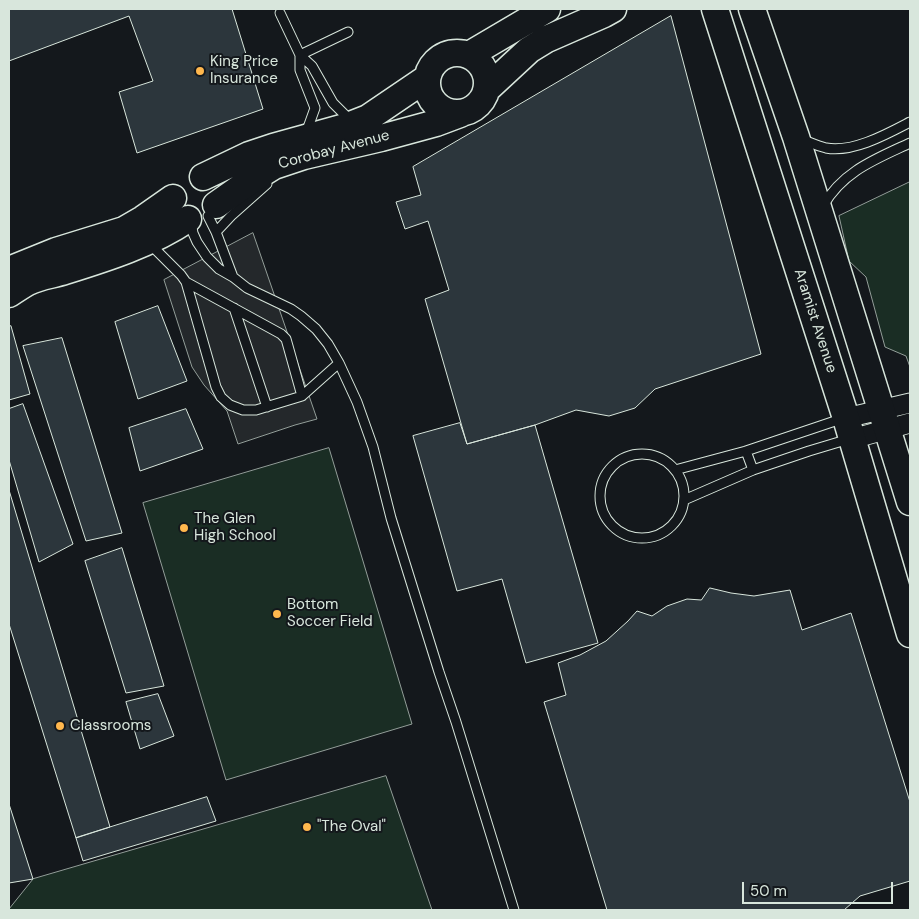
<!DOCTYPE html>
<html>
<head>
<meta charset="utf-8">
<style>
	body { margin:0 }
	#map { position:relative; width:919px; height:919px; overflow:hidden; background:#14181c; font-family:"DM Sans",sans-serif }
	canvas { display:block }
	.frame { position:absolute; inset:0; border:10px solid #d8e6dc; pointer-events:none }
	.scale { position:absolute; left:742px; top:882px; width:151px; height:22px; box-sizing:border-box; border:2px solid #d8e6dc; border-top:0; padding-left:6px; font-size:15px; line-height:18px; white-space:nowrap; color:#d8e6dc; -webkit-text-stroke:4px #14181c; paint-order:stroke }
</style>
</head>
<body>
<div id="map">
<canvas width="919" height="919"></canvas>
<div class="frame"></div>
<div class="scale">50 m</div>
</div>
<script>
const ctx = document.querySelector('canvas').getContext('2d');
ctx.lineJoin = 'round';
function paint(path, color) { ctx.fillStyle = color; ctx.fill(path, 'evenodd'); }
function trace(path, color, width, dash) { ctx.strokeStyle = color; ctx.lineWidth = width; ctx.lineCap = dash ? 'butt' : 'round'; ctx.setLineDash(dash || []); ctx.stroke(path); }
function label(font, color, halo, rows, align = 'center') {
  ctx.font = font + ' "DM Sans",sans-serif'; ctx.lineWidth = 4; ctx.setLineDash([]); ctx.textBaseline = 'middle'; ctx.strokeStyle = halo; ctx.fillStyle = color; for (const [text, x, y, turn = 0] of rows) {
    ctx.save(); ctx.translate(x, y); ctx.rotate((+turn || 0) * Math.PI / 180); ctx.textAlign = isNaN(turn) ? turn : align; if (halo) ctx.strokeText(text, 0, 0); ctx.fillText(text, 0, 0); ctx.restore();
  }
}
const green = new Path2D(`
	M910,182V367L906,356L885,347L866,277L849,261L839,216Z
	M329,448L412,724L226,780L143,503Z
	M386,776L432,910H9V909L33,879Z`);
paint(green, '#1a2d24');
trace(green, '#939e99', 1);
const parking = new Path2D(`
	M253,233L317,419L295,425L238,444L227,411L204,385L192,367L164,280Z`);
paint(parking, '#24282b');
trace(parking, '#939e99', 1);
const building = new Path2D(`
	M9,9H232L263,109L137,153L119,92L153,81L129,16L9,61Z
	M671,16L761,354L655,389L635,408L609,416L576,410L535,425L467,444L425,299L449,290L428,221L405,229L396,202L421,195L413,167Z
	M158,306L187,381L138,399L115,322Z
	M11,326L30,394L9,400V327Z
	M62,338L122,533L86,541L23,346Z
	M23,404L73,544L39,562L9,460V409Z
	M186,409L203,449L140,471L129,428Z
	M460,423L467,444L535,425L598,643L526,663L502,579L457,591L413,436Z
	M9,490L110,827L76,838L9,624Z
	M122,548L164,686L126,693L85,561Z
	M710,588L731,593L754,596L790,590L802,630L851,613L910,802V881L860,896L844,910H607L544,702L566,695L558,663L580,655L606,641L628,621L637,611L652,616L667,606L687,599L701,600Z
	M158,694L174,736L140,749L126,702Z
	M207,797L216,821L83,861L76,838Z
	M9,804L33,879L9,883Z`);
paint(building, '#2c363c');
trace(building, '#d8e6dc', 1);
const lane = new Path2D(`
	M280,13L300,55L312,66L333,103L352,122
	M300,55V70L315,108L306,133
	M300,55L348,32
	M801,139C809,142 818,146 826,148C853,153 887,134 910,122
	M823,206C843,171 876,159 910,143
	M208,216L216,232L233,277
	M191,222L193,233L197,242L207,257L219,269L233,277L247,288L291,309L301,316L316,329L328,344L339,363L357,402L373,447L391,518L439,672L456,722L514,910
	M216,232L231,216L267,184
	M149,243L181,275L186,282L216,387L221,397L230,405L243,410H256L302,396L339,363
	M186,282L281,334L286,339L288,346L302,396
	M234,308L267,407
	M746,451L753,470
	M600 496a42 42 0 1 1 84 0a42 42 0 1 1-84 0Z
	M675,470L746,451L844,418
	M684,500L753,470L809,451L849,439`);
const street = new Path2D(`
	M846,418L910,403
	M852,439L910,423`);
const secondary = new Path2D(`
	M715,9L846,418L910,634
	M752,9L796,137L910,502
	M427 83a30 30 0 1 1 60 0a30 30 0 1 1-60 0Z
	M469,55L547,9
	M488,88L529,50L547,39L604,14L613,9
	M203,177L249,155L273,147L345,127L368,118L427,78
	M216,205L253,179L274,166L304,156L381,138L436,123L460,114
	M9,270L56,251L124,230L143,219L173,198
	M9,294C15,290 21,286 28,282C40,276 53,275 65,271C107,258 151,244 188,219`);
trace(lane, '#d8e6dc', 11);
trace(street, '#d8e6dc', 21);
trace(secondary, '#d8e6dc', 29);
trace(lane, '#14181c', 9);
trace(street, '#14181c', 19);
trace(secondary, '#14181c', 26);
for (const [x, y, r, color] of [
	[200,71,5,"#ffb74d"],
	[184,528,5,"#ffb74d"],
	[277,614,5,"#ffb74d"],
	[60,726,5,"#ffb74d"],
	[307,827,5,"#ffb74d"]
]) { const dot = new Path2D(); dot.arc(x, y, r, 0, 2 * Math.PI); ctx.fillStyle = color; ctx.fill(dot); trace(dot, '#14181c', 2); }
label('15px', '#d8e6dc', '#14181c', [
	["King Price",210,62],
	["Insurance",210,79],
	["The Glen",194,519],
	["High School",194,536],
	["Bottom",287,605],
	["Soccer Field",287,622],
	["Classrooms",70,726],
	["\"The Oval\"",317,827]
], 'left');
label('15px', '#d8e6dc', '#14181c', [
	["Corobay Avenue",334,150,-15],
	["Aramist Avenue",815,321,72]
]);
</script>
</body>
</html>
